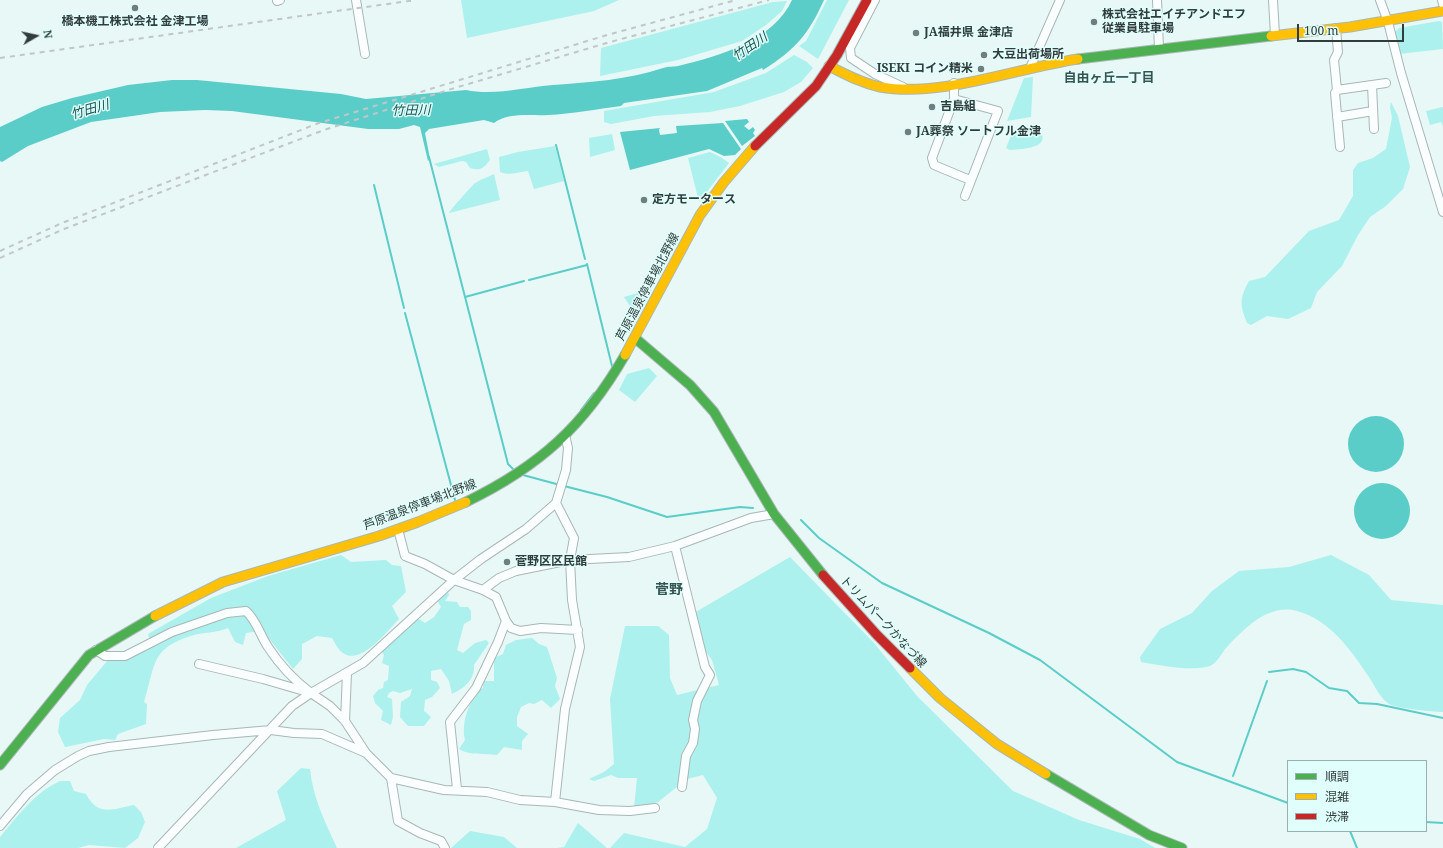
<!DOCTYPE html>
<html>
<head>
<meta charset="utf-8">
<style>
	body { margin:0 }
	#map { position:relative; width:1443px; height:848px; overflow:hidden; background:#e7f8f6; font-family:"Noto Serif","Noto Sans JP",serif }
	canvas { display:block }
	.legend { position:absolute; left:1287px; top:760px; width:140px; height:72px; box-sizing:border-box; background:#e0fffc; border:1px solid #9ab1af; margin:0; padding:5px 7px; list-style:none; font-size:12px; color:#313d3c }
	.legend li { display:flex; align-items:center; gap:8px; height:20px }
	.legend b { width:20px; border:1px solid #9ab1af }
	.north { position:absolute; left:16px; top:16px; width:40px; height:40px; -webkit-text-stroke:3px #e0fffc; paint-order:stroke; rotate:81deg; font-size:11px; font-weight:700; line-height:16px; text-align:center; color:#313d3c }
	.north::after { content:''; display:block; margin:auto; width:14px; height:18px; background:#313d3c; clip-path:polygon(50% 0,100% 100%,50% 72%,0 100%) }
	.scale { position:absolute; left:1297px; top:24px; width:107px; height:18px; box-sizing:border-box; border:2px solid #313d3c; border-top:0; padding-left:5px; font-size:12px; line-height:14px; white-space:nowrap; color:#313d3c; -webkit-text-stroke:3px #e0fffc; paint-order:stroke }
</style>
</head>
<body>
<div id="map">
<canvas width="1443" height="848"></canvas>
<ul class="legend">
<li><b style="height:5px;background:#4caf50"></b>順調</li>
<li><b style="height:5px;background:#ffc107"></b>混雑</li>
<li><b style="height:5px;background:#c62828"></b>渋滞</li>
</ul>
<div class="north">N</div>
<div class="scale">100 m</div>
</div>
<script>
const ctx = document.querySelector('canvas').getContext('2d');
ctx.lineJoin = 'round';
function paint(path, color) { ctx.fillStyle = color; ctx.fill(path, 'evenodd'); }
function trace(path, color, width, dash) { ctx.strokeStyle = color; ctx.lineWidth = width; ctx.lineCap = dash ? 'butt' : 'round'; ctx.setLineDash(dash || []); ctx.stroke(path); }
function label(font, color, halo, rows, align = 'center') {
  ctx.font = font + ' "Noto Serif","Noto Sans JP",serif'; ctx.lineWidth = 3; ctx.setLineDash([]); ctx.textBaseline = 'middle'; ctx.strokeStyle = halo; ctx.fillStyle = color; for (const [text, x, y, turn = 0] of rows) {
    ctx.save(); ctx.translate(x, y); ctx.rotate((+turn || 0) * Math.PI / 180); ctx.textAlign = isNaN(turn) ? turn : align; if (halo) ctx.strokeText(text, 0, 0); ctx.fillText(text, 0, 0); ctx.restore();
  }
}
paint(new Path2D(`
	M461,0H619L594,11L467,38Z
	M827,0H849L818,59L799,46L806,41Z
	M787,1L782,11L766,25L742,41L678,60L600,76L601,48L773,2Z
	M1439,21L1442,22L1443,49L1399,54L1395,32L1399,28Z
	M794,55L807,62L813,68L801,82L784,92L740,106L710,112L654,116L611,124L604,122V111L714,92L766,73Z
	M1033,77L1031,117L1007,121L1024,78Z
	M1391,102L1398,116L1410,167L1403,189L1386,206L1370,217L1358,235L1342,266L1317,292L1311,308L1288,319L1267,316L1251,325L1247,323C1240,305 1239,299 1249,281L1265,277L1309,231L1339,220L1353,196V170L1358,163L1373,158L1386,149L1392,118L1390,107Z
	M1443,107V126L1441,122L1430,125L1426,111Z
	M1034,130C1037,131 1040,132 1042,135C1047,149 1018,149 1010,150L1006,148L1012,133Z
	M612,134L615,150L590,157L589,138Z
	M555,146L564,181L534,189L528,171C519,172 508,176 500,172L499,157L518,152Z
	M487,149L490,160C483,169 480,171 470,168L466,162L462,161L439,167L434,164Z
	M710,152L722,158L729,163L699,202L688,158Z
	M494,174L500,200L449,213C450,210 470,188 474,184C479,180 488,177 494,174Z
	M651,289L637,317L624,297Z
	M649,368L657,376L635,402L619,390L627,374Z
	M341,555L351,562L386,560L392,565L401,566L406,592L392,606L399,619C387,631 361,666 343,653C338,650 335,643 332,638L317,636L302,644V659L293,669L270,640L260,631L246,633L243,645L235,642L228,628C217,633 206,632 194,635C150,648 156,664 144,702L147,704L146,724L118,734L115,740L104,739L65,747L58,732L60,718L80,700L87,685L108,660L150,641L148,634L211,598L268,576Z
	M1331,555L1369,575L1391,600L1443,605V712C1433,712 1396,708 1389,704C1380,698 1375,686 1369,677C1351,650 1330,620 1297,611C1268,603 1244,629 1226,648C1221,654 1217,663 1210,666C1191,672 1160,665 1141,662L1140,657L1160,629L1192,613L1212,591L1239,571L1289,567Z
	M790,557L874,643L917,696L1013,791L1079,820L1140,839L1155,848H610L624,833L685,847L707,829L717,798L703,775L687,779L658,802L634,808L637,778H618L611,775L594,781L589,779L604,772L614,764L610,699L625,626H658L669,635L670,678L677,695L719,685L712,660L692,633L694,613Z
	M448,592L449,595L445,601L457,602L460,607H468L471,611V620L464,624L457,650L463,653L475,643L486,640L489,643L474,665C475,680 464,688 452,694L449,681L441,669L431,671V680L437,682L440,688L432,697L425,700L424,711L431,717L424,726H408L400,717L401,702L410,696L412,689L400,693L393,691L389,693L387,697L392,699L393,717L391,725L381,720L383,711L375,703L373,696L378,690L383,688L384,682L388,680L389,666L382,663L384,655L381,650L416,617L425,623L434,617L441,607L438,602L440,596Z
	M532,638L539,644L547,647L557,678L555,686L560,699L551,708L542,700L534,704L529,703L521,707L517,717V726L528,734L522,741V750L504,747L497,755C485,753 469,756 459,749L465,740C461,721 469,704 479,689L483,688L484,681H494V658L503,654L506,645L516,640Z
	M301,768L310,769C313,798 325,822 337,848H236L286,820L277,791Z
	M60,781H70L74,791L86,794C98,817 113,809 134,805L141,812L145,822L138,838L125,848L89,845L78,848H0V837C18,816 34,793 60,781Z
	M578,823L607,848H557L564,847Z
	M470,831L504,837L517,848H451Z`), '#acf1ed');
paint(new Path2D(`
	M792,0H824C808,35 796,49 763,70L762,68L707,91L624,103L621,106C597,109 572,114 548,115C530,116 509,112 494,123L484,120L429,129L425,133L430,159L428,161L420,127L414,125L399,129H368L232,111L205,110L160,112L91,122L28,146L2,162L0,161V127L42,107L72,98L128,85L172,80H197L341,94L366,99L466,90C494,96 525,87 553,85C590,82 628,80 663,68C668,66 674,67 678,66C719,56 773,41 792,0Z
	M747,119L749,122L744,126L749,130L753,127L755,130L753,133L755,136L742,146L725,121Z
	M723,123L741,149L735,155L724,156L709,149L630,170L620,132L660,128L659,130L660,135L677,133L676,126Z
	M1348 444a28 28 0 1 1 56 0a28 28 0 1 1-56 0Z
	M1354 511a28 28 0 1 1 56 0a28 28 0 1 1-56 0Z`), '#5bcdc8');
trace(new Path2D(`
	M556,145L585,259
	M429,157L508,464L516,472
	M374,185L404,308
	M587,264L612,366
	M529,280L587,265
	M465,297L524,281
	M405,313L455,500
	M581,410L594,393
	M523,475L560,485
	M564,486L607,497L667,517L740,507L753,508
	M801,520L819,538L882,583L989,633L1040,660L1177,762L1288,803
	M1269,672L1293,669L1306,672L1329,688L1347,691L1359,703L1377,704L1443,718
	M1233,776L1267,681
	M1426,822L1443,823
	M1350,831L1357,848`), '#5bcdc8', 2);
const street = new Path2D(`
	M356,0L365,54
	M875,0L850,48L851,58L875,74L903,87
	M1157,0L1159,48
	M1273,0L1275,35
	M1380,0L1388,22L1401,73L1443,212
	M1442,0L1443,4
	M277,1L280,0
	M1336,28L1338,52L1334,60L1337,90L1372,85L1374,129
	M1030,68L1060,0
	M954,83V99L998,111L965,196
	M1372,85L1386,83
	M1337,90L1335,93L1340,147
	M954,99L932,158L934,165L970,180
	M1337,117L1373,111
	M398,529L405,556L425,564L454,580L483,590L496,597L506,621L511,628L520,631L541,628L578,630
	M675,546L705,667L710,675L697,701L693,720L695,729L693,743L686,756L682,787
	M483,590L499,578L516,571L570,560L629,557L675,546L751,518L774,514
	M96,650L105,656H125L172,632L227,613L246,611C257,621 260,635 268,647C279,664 295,681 311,693
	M199,664L263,679L311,693L330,706L345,721L366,753
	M345,721L347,673
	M391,778L398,821L420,833L441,841L445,848
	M457,789L450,722L476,688L498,642L506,621
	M555,802L565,709L580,647L572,600L570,560L574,538L556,503
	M0,826L27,794L55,770L78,756L89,751L109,747L213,735L271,730L294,733L322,734L366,753L391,778L444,790L487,792L520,800L555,802L599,810L630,811L655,808
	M158,848L292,706L311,693L363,663L454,580L481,559L526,529L556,503L566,470L568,448L565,435`);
const fast = new Path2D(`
	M1078,59L1271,36
	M635,338L690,385L714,412L774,514L823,575
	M466,502C540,466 584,426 625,355
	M0,765L89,655L155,616
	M1046,774L1149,835L1182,848`);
const slow = new Path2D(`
	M1271,36L1350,27L1443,11
	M829,66C845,74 861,83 880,87C940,98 1017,68 1078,59
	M625,355L700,215L724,182L755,146
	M155,616L223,582L379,536L418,522L466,502
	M910,668L940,698L997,744L1046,774`);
const jam = new Path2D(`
	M755,146L816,86L837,55L867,0
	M823,575L877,635L910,668`);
trace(street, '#a9b7b5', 10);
trace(fast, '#a9b7b5', 11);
trace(slow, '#a9b7b5', 11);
trace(jam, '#a9b7b5', 11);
trace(street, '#fbfefe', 8);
trace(fast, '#4caf50', 9);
trace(slow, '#ffc107', 9);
trace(jam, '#c62828', 9);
trace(new Path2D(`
	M0,58L416,0
	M0,251L62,223L319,123L607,35L736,0
	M0,258L64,229L324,130L448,90L610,42L769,0`), '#c2c6c6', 2, [5, 5]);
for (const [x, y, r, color] of [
	[135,8,4,"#717e7d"],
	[1094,22,4,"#717e7d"],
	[916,33,4,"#717e7d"],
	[984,55,4,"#717e7d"],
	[981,69,4,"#717e7d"],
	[932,107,4,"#717e7d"],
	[908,132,4,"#717e7d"],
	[644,200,4,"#717e7d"],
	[507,562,4,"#717e7d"]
]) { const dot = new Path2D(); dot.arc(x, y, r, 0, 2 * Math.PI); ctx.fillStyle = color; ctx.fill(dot); trace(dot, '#e0fffc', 1.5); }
label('bold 12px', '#313d3c', '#e0fffc', [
	["株式会社エイチアンドエフ",1102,15],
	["従業員駐車場",1102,29],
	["橋本機工株式会社 金津工場",135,22,"center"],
	["JA福井県 金津店",924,33],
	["大豆出荷場所",992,55],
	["ISEKI コイン精米",973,69,"right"],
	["吉島組",940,107],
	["JA葬祭 ソートフル金津",916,132],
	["定方モータース",652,200],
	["菅野区区民館",515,562]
], 'left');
label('12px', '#313d3c', '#e0fffc', [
	["芦原温泉停車場北野線",648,287,-62],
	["芦原温泉停車場北野線",420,505,-21],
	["トリムパークかなづ線",883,622,47]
]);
label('italic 13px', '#185350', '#e0fffc', [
	["竹田川",750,47,-34],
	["竹田川",90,110,-16],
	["竹田川",411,111,-1]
]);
label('bold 13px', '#385250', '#e0fffc', [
	["自由ヶ丘一丁目",1109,78]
]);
label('bold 14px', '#385250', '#e0fffc', [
	["菅野",669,590]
]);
</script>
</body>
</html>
